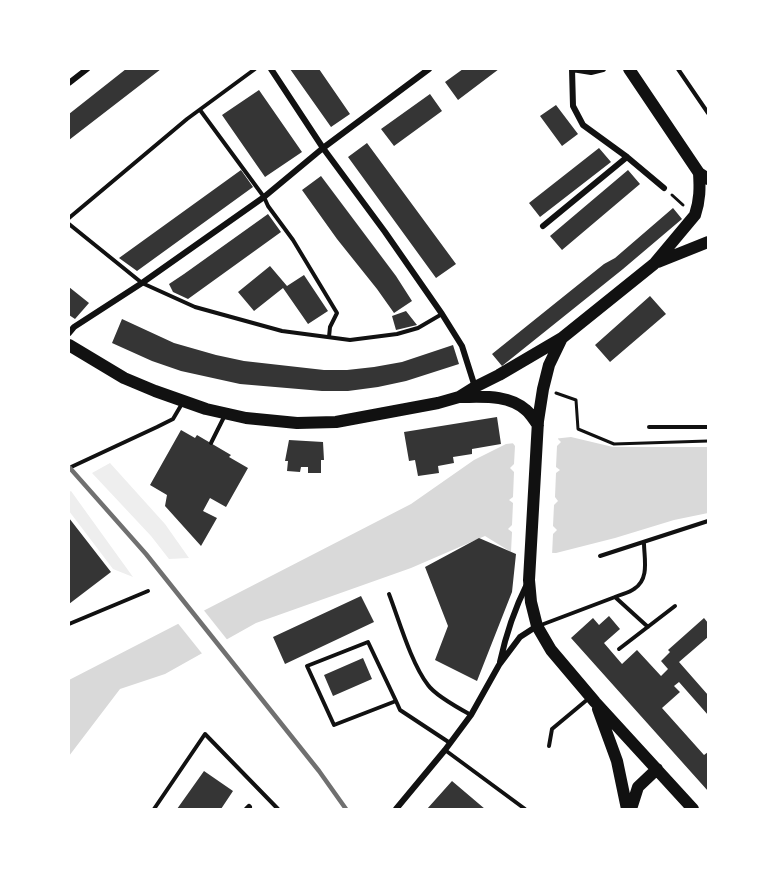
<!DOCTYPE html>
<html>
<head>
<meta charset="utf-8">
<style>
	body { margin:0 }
	#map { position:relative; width:777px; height:878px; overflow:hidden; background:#fff; font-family:Georgia,serif }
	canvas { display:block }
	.frame { position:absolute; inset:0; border:70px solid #fff; pointer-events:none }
</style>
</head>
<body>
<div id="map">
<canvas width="777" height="878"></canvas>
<div class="frame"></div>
</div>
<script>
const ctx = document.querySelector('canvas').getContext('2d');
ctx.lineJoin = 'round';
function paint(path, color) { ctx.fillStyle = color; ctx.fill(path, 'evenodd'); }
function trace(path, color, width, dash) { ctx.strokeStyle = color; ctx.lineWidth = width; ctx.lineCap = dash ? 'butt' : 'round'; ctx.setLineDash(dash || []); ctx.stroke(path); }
paint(new Path2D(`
	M110,463L165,524L189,558L169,559L151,536L92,473Z
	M71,491L133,577L113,569L69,511V492Z`), '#eee');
paint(new Path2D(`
	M571,437L613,447H708V513L674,520L615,538L556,553L511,552L485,536L411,568L256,623L165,674L120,689L69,756V680L411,504L474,460L506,444Z`), '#d9d9d9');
paint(new Path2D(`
	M558,436V439L561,442L557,446L556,467L560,470L556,473L555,497L558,501L554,505L553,526L557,530L553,534L552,556L511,552L512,532L508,529L512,525L513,503L509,500L513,497L514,472L510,468L514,464L515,446L512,442L514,440Z
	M202,608L229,642L204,656L176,621Z`), '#fff');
paint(new Path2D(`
	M126,69H161L69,140V114Z
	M290,69H319L350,114L331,127Z
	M463,69H499L458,100L445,82Z
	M259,90L302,152L265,177L222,115Z
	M430,94L442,111L394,146L381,129Z
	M556,105L578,134L562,146L540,116Z
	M367,143L456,264L436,278L348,157Z
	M599,148L611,162L540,217L529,203Z
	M241,170L253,187L137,271L119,258Z
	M628,170L640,184L562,250L550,236Z
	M321,176L396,276L412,301L394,313L377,289L337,239L302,190Z
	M673,208L682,219L623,269L502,366L492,354L604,264L615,258Z
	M268,214L281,232L188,299L173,292L169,284L184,274Z
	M270,266L287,286L304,275L328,311L308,324L283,288L254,311L238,292Z
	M69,287L89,303L75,319L69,315Z
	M650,296L666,314L610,362L595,345Z
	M406,311L417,325L396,330L392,316Z
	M122,319L174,343L216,355L244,361L324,370H347L374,367L402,362L453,345L459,364L406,381L378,387L348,391H322L240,384L181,371L152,361L112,343Z
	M497,417L501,444L472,449V454L453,457L454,463L438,466L439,473L418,476L415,460L409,461L404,432Z
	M181,430L195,438L197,435L231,455L229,457L248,468L226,507L210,498L203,511L217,518L201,546L165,506L167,495L150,485Z
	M289,440L323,442L324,460H321V473H308V467H301L300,472L287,471L288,461H285Z
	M69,518L111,572L69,604Z
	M479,538L516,554L512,592L477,681L435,660L448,626L425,567Z
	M361,596L374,622L285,664L273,637Z
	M609,616L620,629L604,643L622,664L637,650L661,676L668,669L661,661L670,652L668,650L704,618L708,623V637L679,662L708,695V715L679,682L674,686L680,692L662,708L704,755L708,752V791L571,638L593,618L599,625Z
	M363,658L372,679L333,696L324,675Z
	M204,771L233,791L221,809H177Z
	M452,781L485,809H427Z`), '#353535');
trace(new Path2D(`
	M672,195L683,205
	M556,393L576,400L578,429L614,444L708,441`), '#111', 3);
trace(new Path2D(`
	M678,69L708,113
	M200,110L264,197L268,206L293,240L337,313L330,327L329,337
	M69,218L187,119L255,69
	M69,224L142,283L195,307L282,331L350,340L397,334L418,328L442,314
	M649,427H708
	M211,443L225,415
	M69,468L157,427L173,419L183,402
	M600,556L708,521
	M389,594C399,620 411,663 428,685C435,695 460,709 471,715
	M615,597C621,594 629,593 634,589C650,579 644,558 644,543
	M69,624L148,591
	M541,625L615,597L648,627
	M619,649L675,606
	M396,701L334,725L307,666L368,642L396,701L400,710L450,743
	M549,746L552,729L588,699
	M445,750L525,809
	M154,809L205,734L278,809`), '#111', 4);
trace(new Path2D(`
	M271,69L323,148L385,232L442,314L462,346L475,387
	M572,69L573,106L583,125L627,157L664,188
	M572,69L591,72L603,69
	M69,83L87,69
	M543,226L627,157
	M69,333L74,327L142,283L264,197L323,148L429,69
	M500,662C506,634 514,610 527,584
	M247,809L249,807
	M396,809L445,750L471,715L499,665L520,637L537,626`), '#111', 6);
trace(new Path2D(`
	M629,69L699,173L708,179
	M658,262L708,242
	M69,345L124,378L155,391L206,409L246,418L297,423L336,422L438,403L459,397L475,387L499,375L562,338
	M460,397C482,397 508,394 526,410C531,414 534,420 538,425
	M598,709L617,761L627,809
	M631,809L638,787L657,769
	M693,809L595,702L551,650L537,626L531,602L529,580L538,421L543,389L549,365L562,338L654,264L695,215C700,200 700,188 699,173`), '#111', 12);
trace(new Path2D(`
	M69,467L146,554L319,771L346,809`), '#707070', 4.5);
</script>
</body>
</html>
